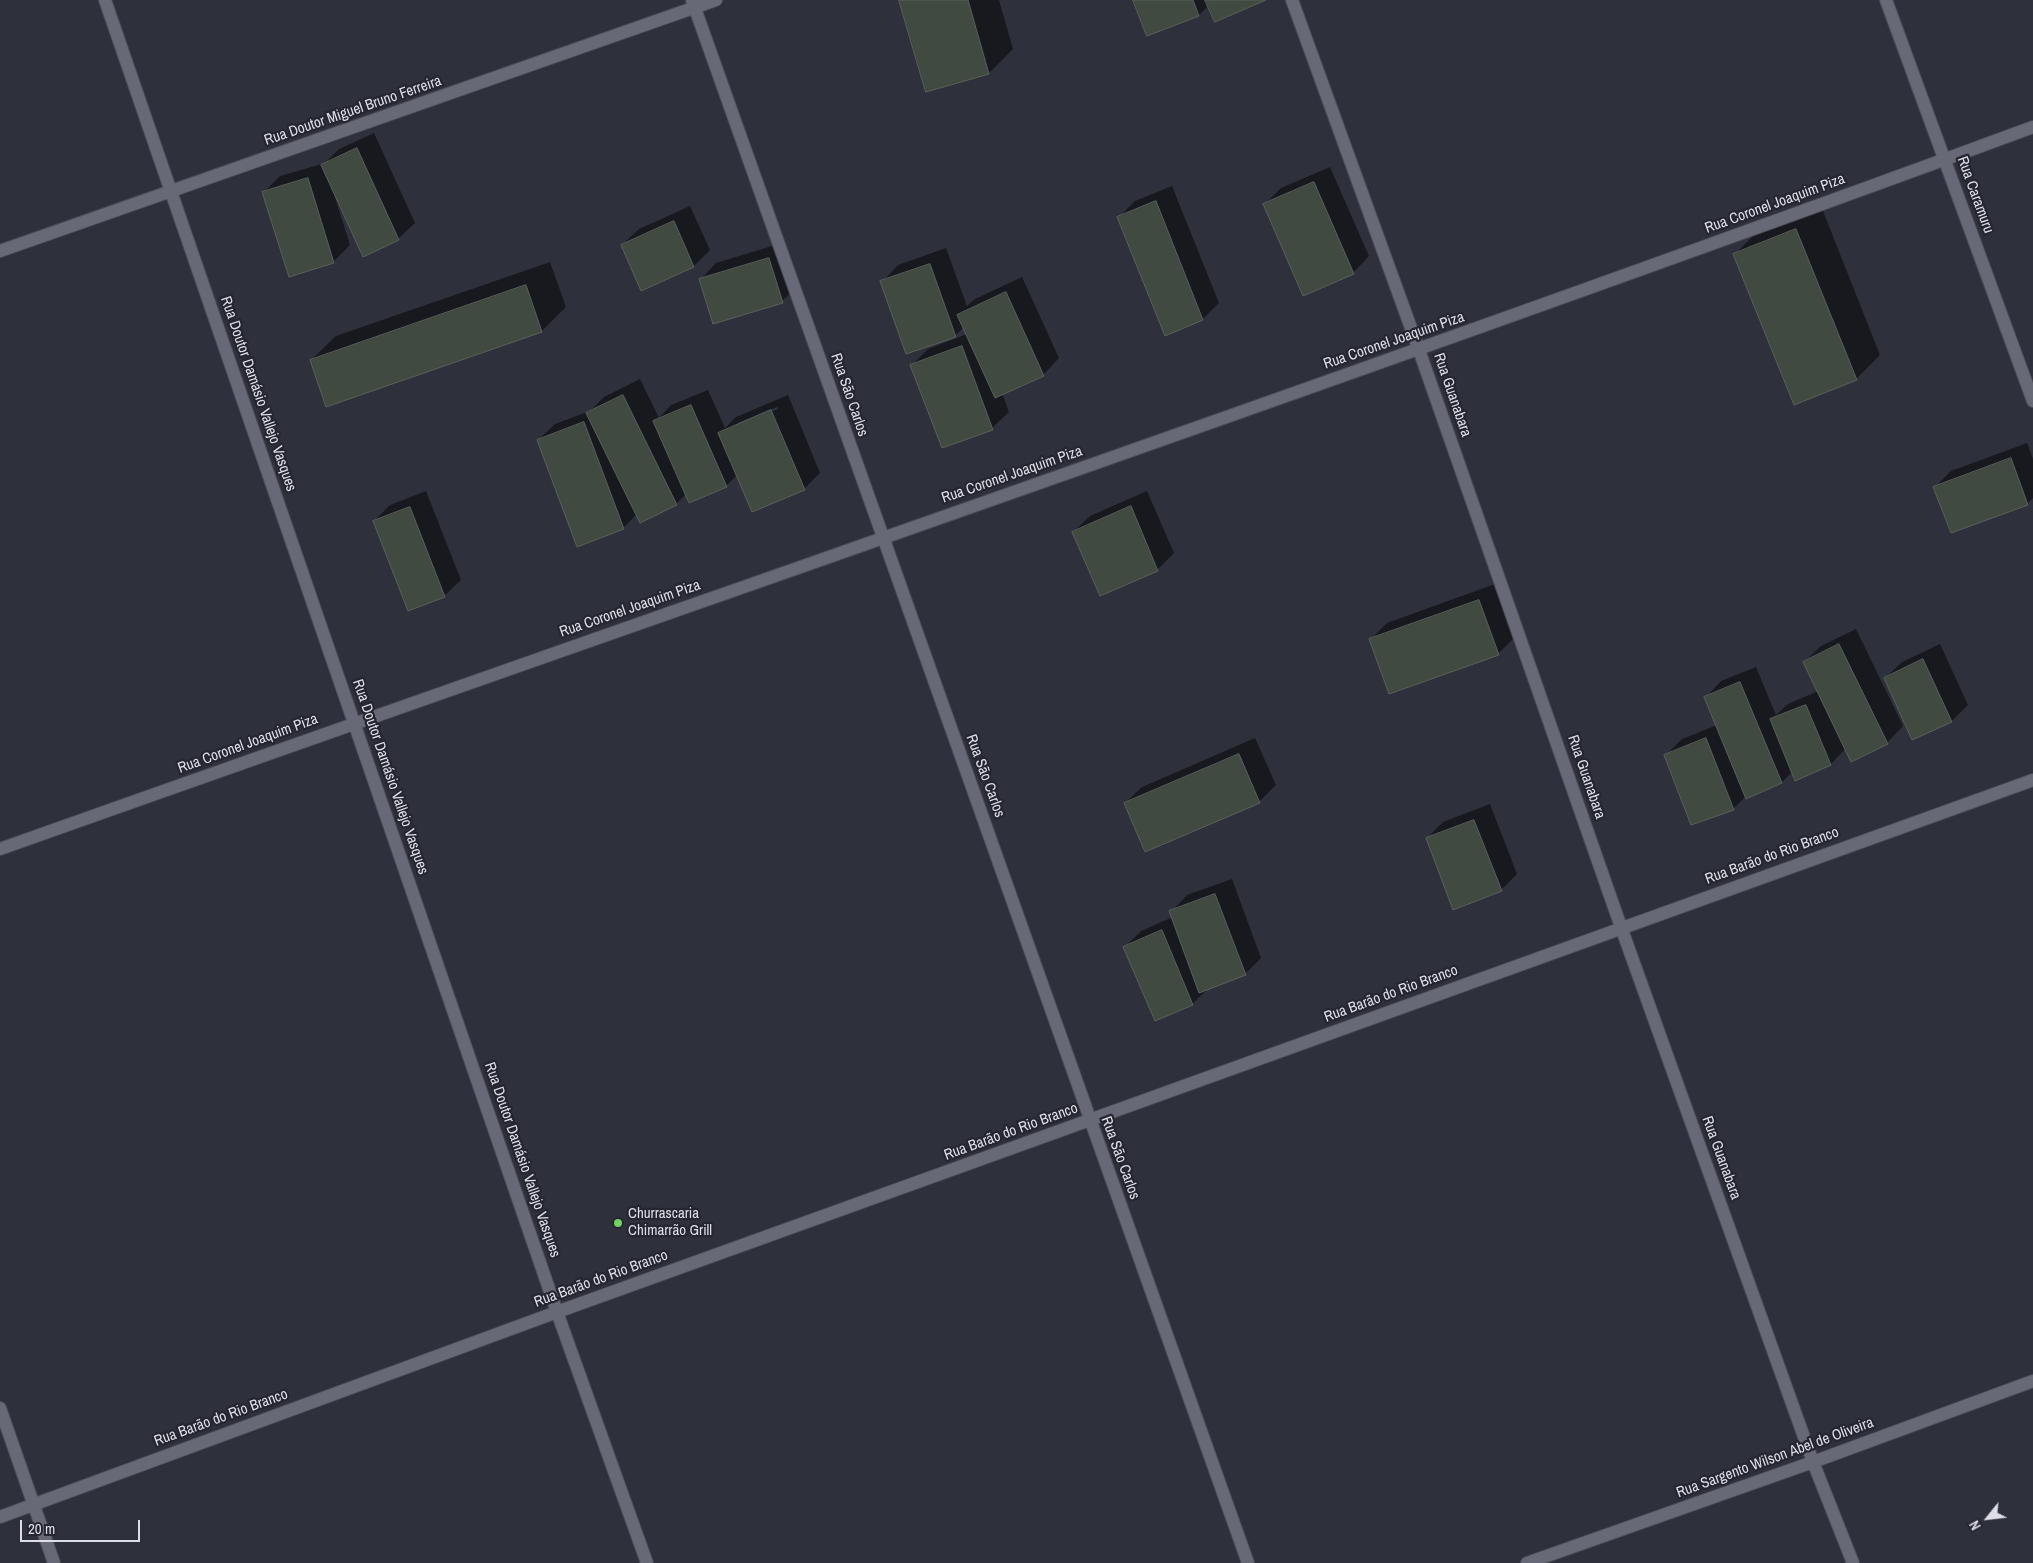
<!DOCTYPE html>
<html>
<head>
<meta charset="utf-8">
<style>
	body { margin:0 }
	#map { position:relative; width:2033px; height:1563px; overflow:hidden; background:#2e303b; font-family:"Archivo Narrow",sans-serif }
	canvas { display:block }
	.north { position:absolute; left:1963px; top:1493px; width:50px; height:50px; -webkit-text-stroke:4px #252631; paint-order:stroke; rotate:241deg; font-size:14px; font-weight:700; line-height:20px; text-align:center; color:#dedfe6 }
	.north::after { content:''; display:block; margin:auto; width:18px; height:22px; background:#dedfe6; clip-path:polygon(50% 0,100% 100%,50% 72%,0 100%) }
	.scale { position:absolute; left:20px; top:1520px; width:120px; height:22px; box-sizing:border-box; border:2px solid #dedfe6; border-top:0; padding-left:6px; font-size:15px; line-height:18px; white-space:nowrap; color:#dedfe6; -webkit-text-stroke:4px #252631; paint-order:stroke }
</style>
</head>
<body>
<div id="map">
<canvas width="2033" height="1563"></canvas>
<div class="north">N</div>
<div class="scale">20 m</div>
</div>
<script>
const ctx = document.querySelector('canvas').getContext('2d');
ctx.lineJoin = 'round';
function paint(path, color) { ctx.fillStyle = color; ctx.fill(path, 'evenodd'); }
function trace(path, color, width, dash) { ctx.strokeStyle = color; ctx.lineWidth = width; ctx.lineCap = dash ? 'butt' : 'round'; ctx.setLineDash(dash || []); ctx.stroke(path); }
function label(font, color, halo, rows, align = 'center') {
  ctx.font = font + ' "Archivo Narrow",sans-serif'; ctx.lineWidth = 4.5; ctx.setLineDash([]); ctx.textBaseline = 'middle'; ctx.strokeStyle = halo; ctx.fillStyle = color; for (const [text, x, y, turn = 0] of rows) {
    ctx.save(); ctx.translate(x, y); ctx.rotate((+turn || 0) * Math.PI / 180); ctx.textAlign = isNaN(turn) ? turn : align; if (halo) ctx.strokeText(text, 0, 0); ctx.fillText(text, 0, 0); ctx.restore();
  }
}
paint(new Path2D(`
	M900,0H999L1013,49L989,73Z
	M1135,0H1263L1209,5L1199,15L1148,34Z
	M374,133L415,223L398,239L334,194L350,245L334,261L290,275L264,192L280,176L325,163L339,149Z
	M1330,167L1369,256L1353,273L1265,204L1281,188Z
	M1172,186L1219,303L1203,319L1166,334L1119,217L1135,201Z
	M690,206L710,250L694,266L622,245L639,229Z
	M1821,206L1880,355L1856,379L1735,254L1759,230Z
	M785,242L799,285L782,301L700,280L716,263Z
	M946,248L967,306L975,299L1022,277L1059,358L1043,375L1002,393L1009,412L992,428L912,365L928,349L967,334L964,327L955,336L882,282L898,265Z
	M550,262L566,307L542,331L311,360L336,336Z
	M640,379L659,418L671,405L708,390L725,428L736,417L788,395L820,473L804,489L737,475L726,486L686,494L677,503L641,521L637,514L623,528L538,440L555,424L590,411L604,397ZM777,407L778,409L738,426V423Z
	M2027,443L2033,459V498L2027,504L1935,487L1951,471Z
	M426,491L461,580L444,596L374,521L390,505Z
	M1147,491L1174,553L1157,570L1073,532L1090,516Z
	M1495,584L1514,638L1498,654L1371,639L1387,623Z
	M1856,629L1903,726L1887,743L1846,748L1831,764L1796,779L1793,771L1782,782L1746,796L1733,809L1666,755L1682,739L1717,725L1705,698L1721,681L1756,667L1776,715L1788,704L1818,691L1804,662L1821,646Z
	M1940,644L1968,705L1952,721L1913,738L1885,678L1902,662Z
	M1255,738L1276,785L1259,802L1125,803L1142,787Z
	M1490,804L1517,874L1501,890L1427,838L1443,822Z
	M1232,879L1261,958L1245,974L1209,988L1192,1004L1125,947L1141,931L1173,917L1171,912L1187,895Z`), '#0007');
const building = new Path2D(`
	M899,0H968L989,74L926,92Z
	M1133,0H1193L1199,16L1147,36Z
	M1205,0H1266L1215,22Z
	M357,148L399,240L363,257L321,165Z
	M308,178L334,263L289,277L262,192Z
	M1314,182L1354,274L1303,296L1263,204Z
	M1156,201L1203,320L1165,336L1117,217Z
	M674,221L694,267L641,291L621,245Z
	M1796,229L1857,380L1794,405L1733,254Z
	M769,258L783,303L713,324L699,279Z
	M930,264L956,337L906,354L880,281Z
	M526,285L542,332L326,407L310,360Z
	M1006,292L1044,376L995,398L957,315Z
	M962,346L993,430L942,448L910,365Z
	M623,395L677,505L640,523L586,413Z
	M691,405L727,487L689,503L653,421Z
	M771,410L805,490L752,512L718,433Z
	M584,422L624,529L577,547L537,440Z
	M2011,458L2028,505L1951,533L1933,487Z
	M1131,506L1158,571L1100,596L1072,532Z
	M410,507L445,597L408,611L373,521Z
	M1479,600L1499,655L1389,694L1369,639Z
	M1839,644L1888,744L1851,762L1803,662Z
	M1923,659L1952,722L1912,740L1884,678Z
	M1740,682L1782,783L1746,799L1704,697Z
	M1806,705L1831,765L1795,781L1770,719Z
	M1706,738L1734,810L1691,825L1664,755Z
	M1239,754L1260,803L1145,852L1124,803Z
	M1474,820L1502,891L1453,910L1426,838Z
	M1215,894L1246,975L1199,993L1169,911Z
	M1162,930L1193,1005L1155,1021L1123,947Z`);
paint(building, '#414a40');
trace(building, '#596258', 1);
const street = new Path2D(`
	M105,0L557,1312L647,1563
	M692,0L1248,1563
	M1292,0L1419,350L1621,927L1813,1462L1853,1563
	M1886,0L2033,401
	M0,251L716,0
	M0,1408L54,1563
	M1527,1563L1813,1462L2033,1381`);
const secondary = new Path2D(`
	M0,849C678,608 1358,375 2033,127
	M0,1517L557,1312L2033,780`);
trace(street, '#4b4c55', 14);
trace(secondary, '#4b4c55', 14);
trace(street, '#686976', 12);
trace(secondary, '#686976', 12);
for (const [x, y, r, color] of [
	[618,1223,5,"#6fd360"]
]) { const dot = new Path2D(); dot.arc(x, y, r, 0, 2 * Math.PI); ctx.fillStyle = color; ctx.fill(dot); trace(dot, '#252631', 2); }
label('15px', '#dedfe6', '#252631', [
	["Rua Doutor Miguel Bruno Ferreira",353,111,-19],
	["Rua Caramuru",1975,195,70],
	["Rua Coronel Joaquim Piza",1775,204,-20],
	["Rua Coronel Joaquim Piza",1394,341,-19],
	["Rua Doutor Damásio Vallejo Vasques",258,394,71],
	["Rua São Carlos",849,395,71],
	["Rua Guanabara",1452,395,71],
	["Rua Coronel Joaquim Piza",1012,475,-19],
	["Rua Coronel Joaquim Piza",630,609,-19],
	["Rua Coronel Joaquim Piza",248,744,-20],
	["Rua São Carlos",985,776,70],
	["Rua Doutor Damásio Vallejo Vasques",390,777,71],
	["Rua Guanabara",1586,777,71],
	["Rua Barão do Rio Branco",1772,856,-20],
	["Rua Barão do Rio Branco",1391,994,-20],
	["Rua Barão do Rio Branco",1011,1132,-20],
	["Rua São Carlos",1120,1158,70],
	["Rua Guanabara",1721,1158,70],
	["Rua Doutor Damásio Vallejo Vasques",522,1160,71],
	["Rua Barão do Rio Branco",601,1279,-20],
	["Rua Barão do Rio Branco",221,1418,-20],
	["Rua Sargento Wilson Abel de Oliveira",1775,1458,-20]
]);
label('15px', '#dedfe6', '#252631', [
	["Churrascaria",628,1214],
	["Chimarrão Grill",628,1231]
], 'left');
</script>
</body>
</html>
